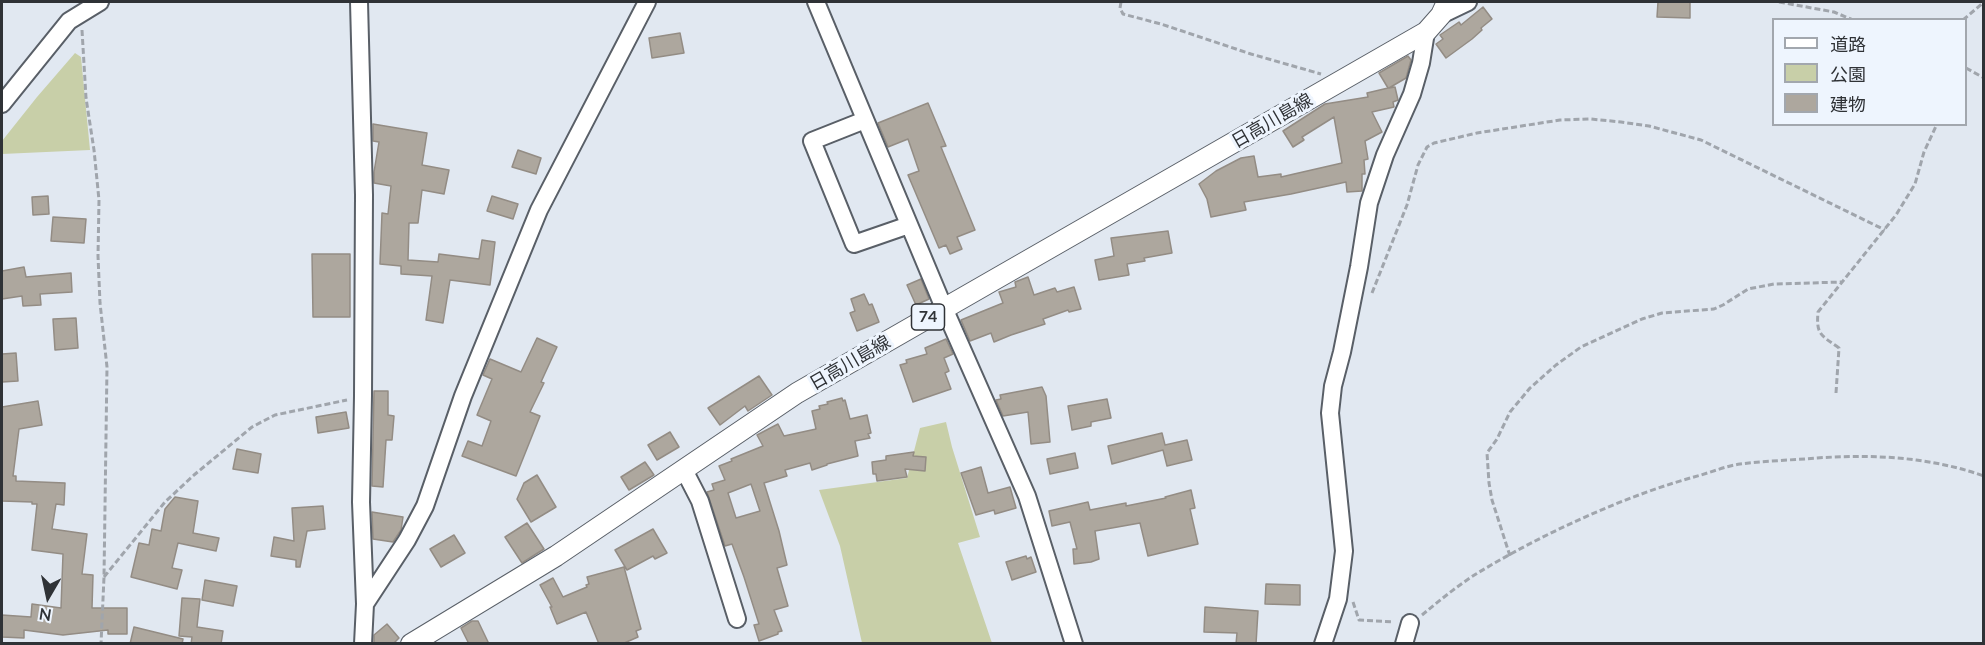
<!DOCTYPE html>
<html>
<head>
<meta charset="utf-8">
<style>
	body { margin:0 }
	#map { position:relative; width:1985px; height:645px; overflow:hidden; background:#e1e8f1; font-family:Lato,"Noto Sans JP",sans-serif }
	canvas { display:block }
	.frame { position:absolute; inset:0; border:3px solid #2f3236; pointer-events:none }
	.legend { position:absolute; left:1772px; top:18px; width:195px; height:108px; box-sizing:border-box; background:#eef5fe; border:2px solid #a2a7ae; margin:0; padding:8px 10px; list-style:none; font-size:18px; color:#2f3236 }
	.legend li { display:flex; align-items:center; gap:12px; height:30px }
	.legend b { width:30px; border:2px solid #a2a7ae }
	.north { position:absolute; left:18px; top:567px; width:60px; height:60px; -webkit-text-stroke:4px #eef5fe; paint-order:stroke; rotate:189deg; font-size:16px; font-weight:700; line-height:24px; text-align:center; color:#2f3236 }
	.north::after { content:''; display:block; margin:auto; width:21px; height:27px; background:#2f3236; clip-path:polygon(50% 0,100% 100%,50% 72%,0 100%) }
</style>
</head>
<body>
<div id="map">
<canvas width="1985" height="645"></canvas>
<div class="frame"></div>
<ul class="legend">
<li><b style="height:8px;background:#fff"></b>道路</li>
<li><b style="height:16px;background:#c8cfa8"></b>公園</li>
<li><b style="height:16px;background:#ada79e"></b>建物</li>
</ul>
<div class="north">N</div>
</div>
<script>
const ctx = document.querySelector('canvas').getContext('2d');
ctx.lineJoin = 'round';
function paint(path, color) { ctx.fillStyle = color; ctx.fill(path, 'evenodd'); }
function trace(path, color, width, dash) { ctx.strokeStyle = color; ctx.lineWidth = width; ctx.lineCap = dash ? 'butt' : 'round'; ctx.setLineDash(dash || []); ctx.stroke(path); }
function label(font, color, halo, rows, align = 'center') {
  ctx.font = font + ' Lato,"Noto Sans JP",sans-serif'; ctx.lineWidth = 6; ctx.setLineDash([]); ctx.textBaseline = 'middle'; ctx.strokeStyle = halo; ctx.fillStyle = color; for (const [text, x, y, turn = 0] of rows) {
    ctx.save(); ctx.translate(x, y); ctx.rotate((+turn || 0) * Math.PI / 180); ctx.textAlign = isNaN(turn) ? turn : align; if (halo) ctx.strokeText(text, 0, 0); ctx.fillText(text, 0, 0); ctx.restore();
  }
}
paint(new Path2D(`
	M75,53L81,57L90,150L2,154V141L37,97Z
	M946,422L952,447L980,537L958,543L992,643H862L840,546L819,490L907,478L920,428Z`), '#c8cfa8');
const building = new Path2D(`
	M1658,2H1690V18L1657,17Z
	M1483,7L1492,19L1481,28L1482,30L1472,39L1446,58L1436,44L1443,39L1440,35L1459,22L1461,25Z
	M680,33L684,53L652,58L649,38Z
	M1408,56L1411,60L1406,78L1389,88L1395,87L1398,100L1393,102L1394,107L1372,112L1382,132L1365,141L1368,159L1364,160L1365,174H1362V191L1347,192L1346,182L1291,194L1244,202L1246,210L1211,217L1207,199L1199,184L1216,171L1241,158L1254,156L1258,177L1281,174V177L1342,163L1334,117L1302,137L1304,140L1293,147L1283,131L1325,104L1368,97L1367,93L1388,88L1379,73Z
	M928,103L946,146L941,147L975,230L957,237L962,249L950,254L946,245L939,248L908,175L919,171L908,139L888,147L878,123Z
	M373,124L427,133L422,165L449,170L444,194L422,190L418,223H409L408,260L438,262L439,254L479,259L482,240L495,242L490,285L450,280L443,323L426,320L432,276L401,274V266L380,264L382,213L388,214L391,186L374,183V172L379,142L373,141Z
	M518,150L541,158L536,174L512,167Z
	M48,196L49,214L33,215L32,197Z
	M492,196L518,204L513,219L487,211Z
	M53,217L86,219L84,243L51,241Z
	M1168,231L1172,253L1144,258L1145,261L1127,264L1129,275L1099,280L1095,260L1114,256L1111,238Z
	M312,254H350V317H313Z
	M24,267L26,277L71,273L72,292L40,294L41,305L23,306L22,296L2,299V271Z
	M1028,277L1034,295L1055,288L1057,292L1074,287L1081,309L1069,312L1068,310L1043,319L1045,324L1011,335L994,342L991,333L970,341L961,320L1003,303L999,292L1016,287L1015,282Z
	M921,279L929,299L916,305L907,285Z
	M864,294L869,305L872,304L879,322L857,331L850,313L855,311L851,299Z
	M76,318L78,348L55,350L53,319Z
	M537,338L557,347L541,382L544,383L530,412L540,416L516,476L462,456L468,441L482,446L491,421L477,415L492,379L483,375L490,359L521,372Z
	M946,339L953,354L944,358L949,371L945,373L951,389L913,402L900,365L907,363L906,360L927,354L925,348Z
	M16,353L18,381L2,382V354Z
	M759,376L772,395L748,411L745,406L720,425L708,408Z
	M1042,387L1046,396L1050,442L1031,444L1028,412L1003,416L996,400L1001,399L1000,395Z
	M374,391H388V415L394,416L392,440H386L383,487L372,486Z
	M842,398L843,401L845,400L850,419L867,415L871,433L868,434L870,438L855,441L858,456L827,464V465L812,470L810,463L785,470L787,476L764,483L779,531L787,565L777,568L788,606L774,610L782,631L778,632V634L759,641L754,625L759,624L744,577L732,544L725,546L707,492L714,490L712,484L725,480L719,466L732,461L731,459L763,446L757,435L778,424L784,436L816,429L812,411L820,409L819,406L828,404L827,402ZM751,484L760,511L736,518L728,493Z
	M1107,399L1111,418L1091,422V426L1072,430L1068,406Z
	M38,401L42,425L19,429L13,476H16V481L65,483L64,505L56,504L52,529L87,534L82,574L93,575L92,608H127V634H108V630L63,635L24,630V638L2,637V615L31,617L32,604L61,608L63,554L32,550L37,504H32V502L2,501V407Z
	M346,412L349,428L318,433L316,417Z
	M670,432L679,447L657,460L648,445Z
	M1162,433L1165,445L1187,440L1192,460L1167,466L1163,450L1112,464L1108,446Z
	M237,449L261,454L258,473L233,469Z
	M914,452L913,456L926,457L925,471L905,469L907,477L877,481L876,474H873L872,462L886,460V456Z
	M1075,453L1078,468L1050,474L1047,459Z
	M645,462L654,475L629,490L621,477Z
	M981,467L988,493L1010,487L1016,508L995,514L994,510L976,515L961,473Z
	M537,475L556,507L531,522L517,499L524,483Z
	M1191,490L1195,508L1190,509L1198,544L1148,556L1140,523L1095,531L1099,559L1091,562L1074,564L1073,549H1077L1070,522L1052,526L1049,511L1088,502L1090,510L1126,503V506L1166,498L1165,497Z
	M175,497L198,501L193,533L219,538L216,551L178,543L172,568L182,570L177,589L131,577L139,543L149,545L152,529L161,531L165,509Z
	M323,506L325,529L307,531L300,567H296V560L271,556L274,537L294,541L292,508Z
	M372,512L403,517L401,530L393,542L373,539Z
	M527,523L544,549L522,563L505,537Z
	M653,529L667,553L655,559L653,556L627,570L615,550Z
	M454,535L465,553L441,567L430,549Z
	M1026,556L1027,559L1031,557L1036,572L1012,580L1006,562Z
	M624,567L641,629L636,631L638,637L622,644H599L586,612L557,624L550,607H552L540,585L553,578L563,597L587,587L586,585L589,584L587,577Z
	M205,580L237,586L233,606L202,600Z
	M1266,584L1300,585V605L1265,604Z
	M182,598L200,599L197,627L223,631L221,644H191L192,637L179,636Z
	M1205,607L1258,611L1256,644H1236L1237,633L1204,632Z
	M472,621H478L489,644H469L461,628Z
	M387,624L399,638L393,644H374V635Z
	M134,627L183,639L182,644H130Z`);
paint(building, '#ada79e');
trace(building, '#938c84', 1.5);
const minor = new Path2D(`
	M359,2L364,195L363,396L361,502L365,604L363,644
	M816,2L944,308L1027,496L1074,644
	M1441,15L1468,2
	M2,104L69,21L100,2
	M865,120L812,141L854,244L909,225
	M684,470L700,501L737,619
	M365,604L407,540L425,506L463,396L539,210L647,2
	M1323,644L1338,599L1344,551L1330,413L1333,386L1342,352L1359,267L1369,203L1385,155L1412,94L1421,63L1426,32
	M1404,644L1410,623`);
const major = new Path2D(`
	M411,644L556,556L797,393L1426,32L1441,15L1447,2`);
trace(minor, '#595f67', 20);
trace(major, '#595f67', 22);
trace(new Path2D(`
	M1121,2L1120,8L1123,14L1161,24L1251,54L1321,74
	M1779,2L1834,12L1853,20
	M1963,20L1984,2
	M82,30L86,98L94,150L99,200L98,256L100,303L107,367L104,577L101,644
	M1966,68L1984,78
	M1372,293L1407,205L1418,165L1427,147L1434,143L1477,133L1560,120L1591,119L1621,122L1649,126L1701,140L1885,230
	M1836,393L1839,348C1821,335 1816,335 1818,312L1896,215L1915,184L1924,152L1937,124
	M1510,556L1492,500L1489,483L1487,453L1497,439L1510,412L1530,388L1556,365L1581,347L1642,319L1662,313L1714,309L1723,305L1748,289L1774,284L1843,282
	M104,577L165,502L194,475L252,427L275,415L347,400
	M1353,602L1359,620L1394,622
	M1422,615C1439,601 1457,586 1476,574C1542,534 1626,495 1701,475C1714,471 1727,466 1740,464C1765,461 1792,460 1817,458C1874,454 1930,457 1984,476`), '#a0a5ac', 3, [6, 3]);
trace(minor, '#fff', 16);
trace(major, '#fff', 20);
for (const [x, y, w] of [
	[928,317,33]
]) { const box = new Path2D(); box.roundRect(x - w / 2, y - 13, w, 26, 4.5); ctx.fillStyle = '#eef5fe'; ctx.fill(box); trace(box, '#2f3236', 1.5); }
label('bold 16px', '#2f3236', null, [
	["74",928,317]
]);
label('18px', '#2f3236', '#eef5fe', [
	["日高川島線",1272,121,-30],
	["日高川島線",850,363,-30]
]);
</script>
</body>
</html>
